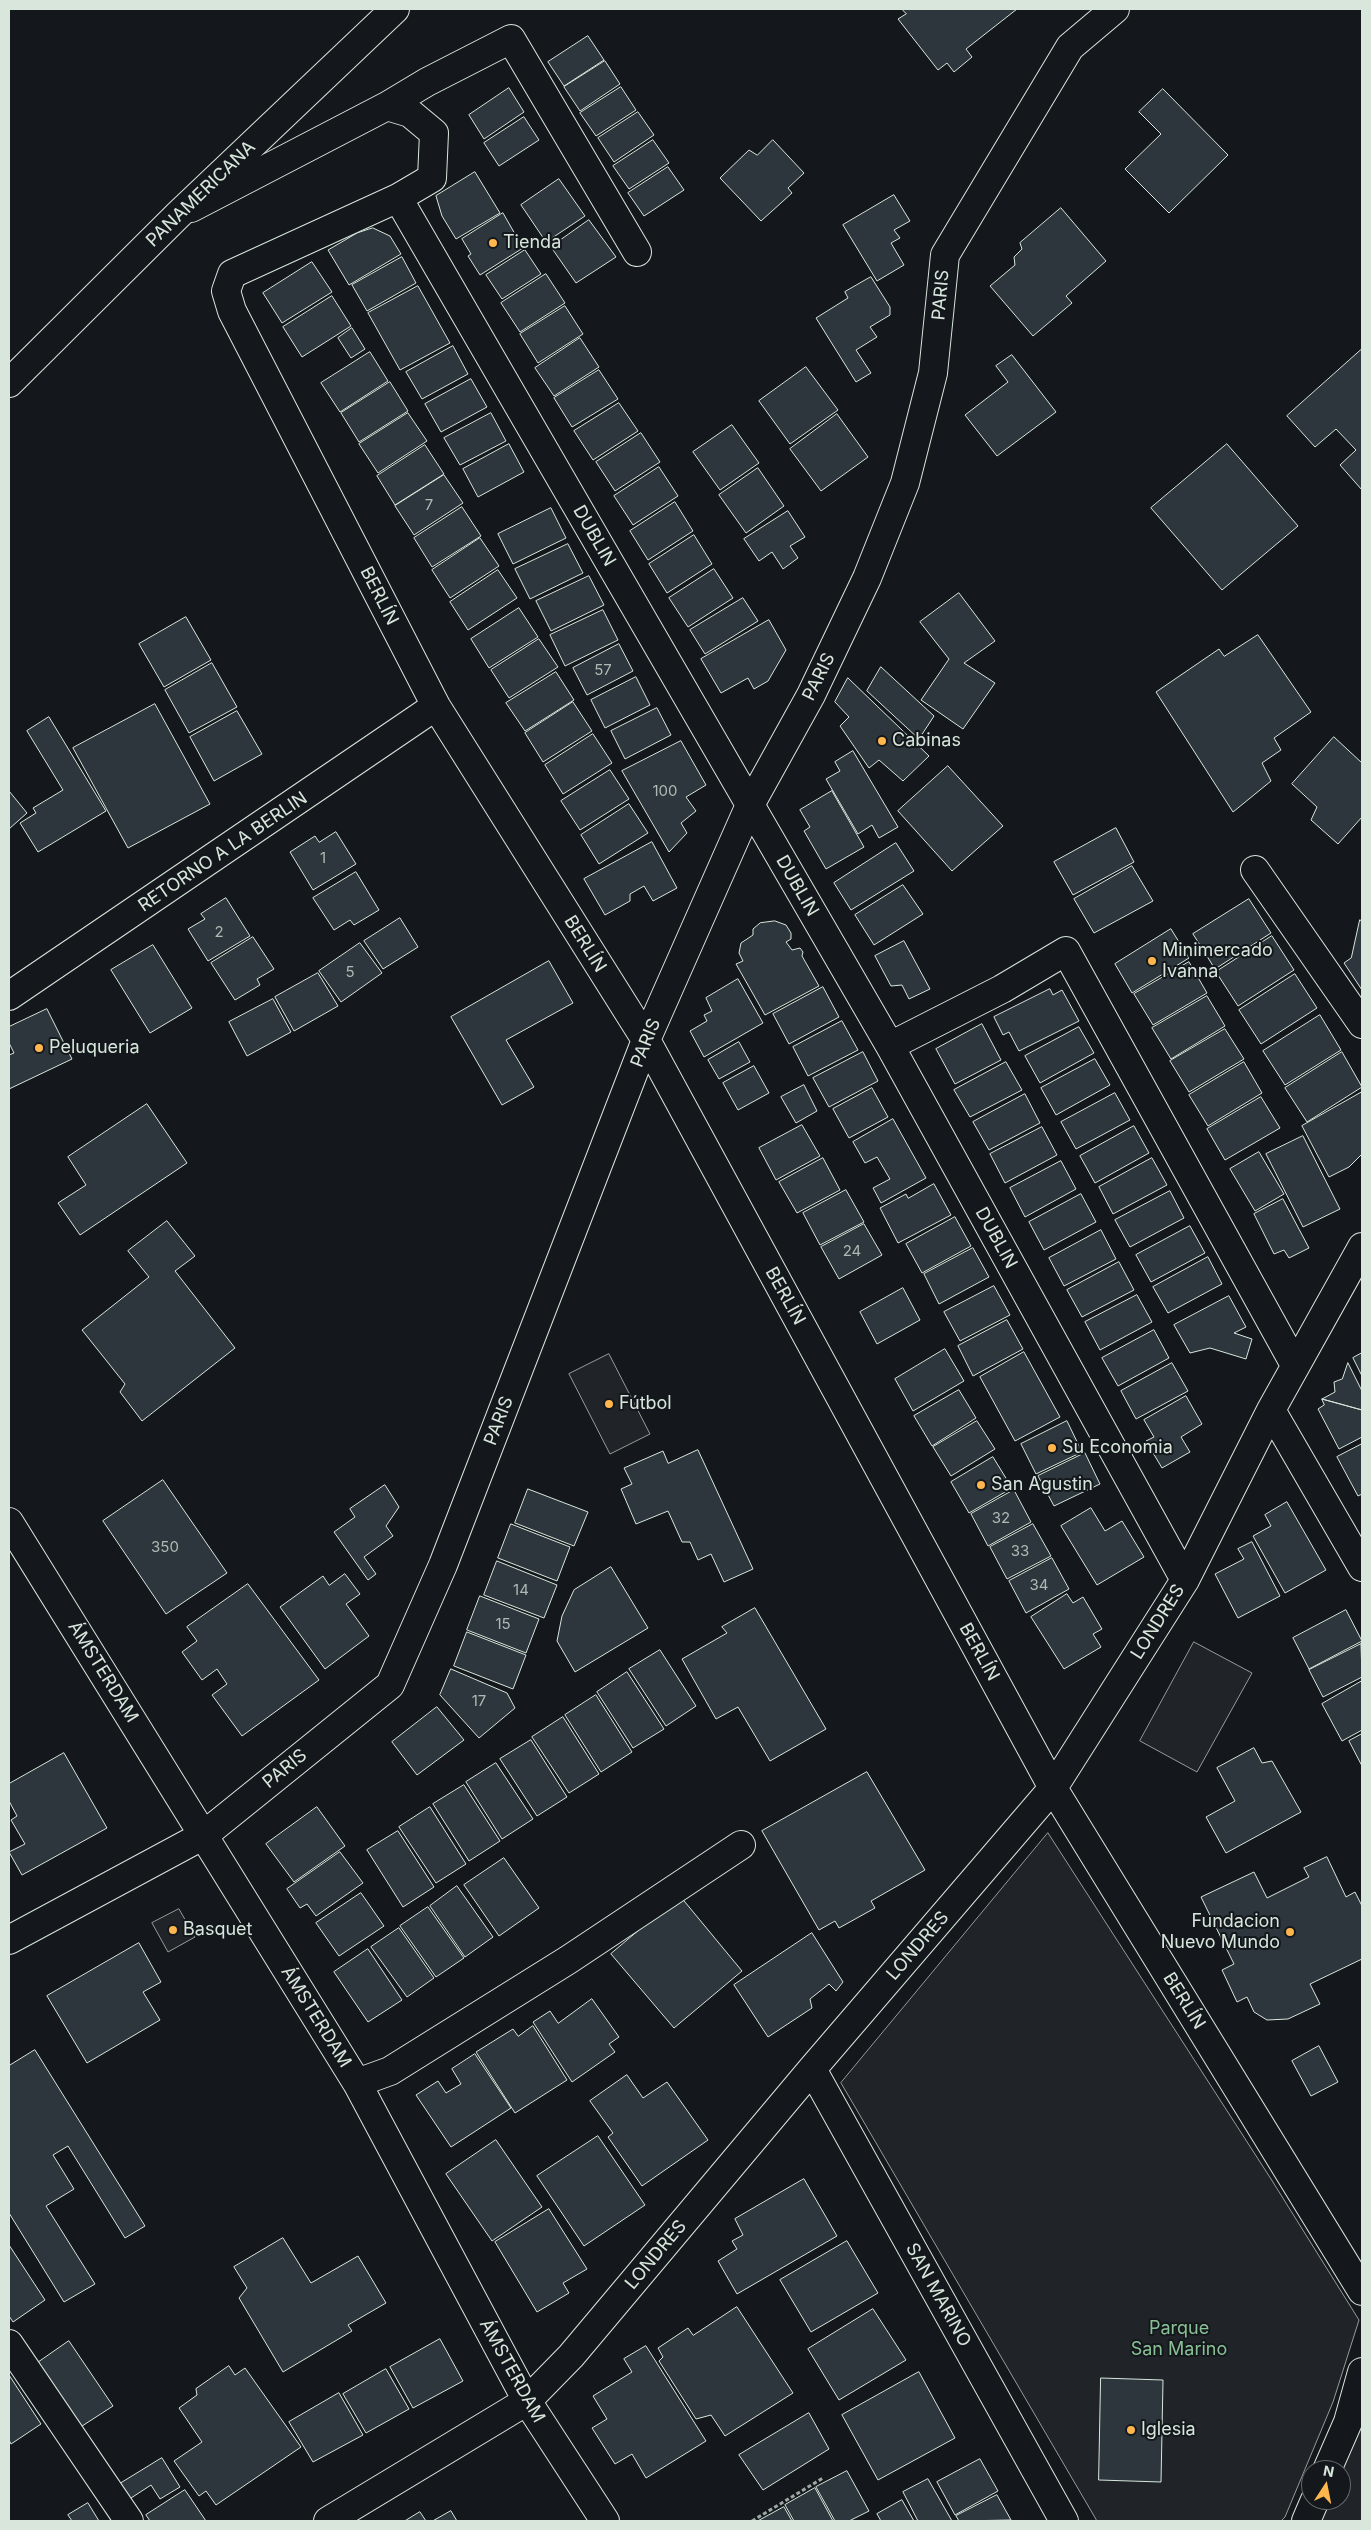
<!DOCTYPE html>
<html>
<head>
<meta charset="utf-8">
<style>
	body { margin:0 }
	#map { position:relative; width:1371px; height:2530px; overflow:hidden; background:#14181c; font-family:Inter,sans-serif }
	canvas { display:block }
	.frame { position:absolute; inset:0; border:10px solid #d8e6dc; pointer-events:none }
	.north { position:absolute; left:1301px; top:2460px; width:50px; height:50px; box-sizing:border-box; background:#14181c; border:1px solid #626a69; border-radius:50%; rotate:11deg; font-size:14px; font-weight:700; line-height:20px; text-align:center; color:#d8e6dc }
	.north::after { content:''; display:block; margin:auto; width:18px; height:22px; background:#ffb74d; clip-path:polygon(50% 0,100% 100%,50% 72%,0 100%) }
</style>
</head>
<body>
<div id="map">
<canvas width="1371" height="2530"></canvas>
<div class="frame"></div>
<div class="north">N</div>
</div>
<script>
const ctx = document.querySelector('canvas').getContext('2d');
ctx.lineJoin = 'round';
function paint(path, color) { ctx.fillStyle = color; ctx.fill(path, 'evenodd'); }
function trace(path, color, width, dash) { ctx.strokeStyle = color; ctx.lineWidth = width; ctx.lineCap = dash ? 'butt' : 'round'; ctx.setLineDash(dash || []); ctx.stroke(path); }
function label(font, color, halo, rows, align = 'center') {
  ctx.font = font + ' Inter,sans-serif'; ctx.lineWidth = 4; ctx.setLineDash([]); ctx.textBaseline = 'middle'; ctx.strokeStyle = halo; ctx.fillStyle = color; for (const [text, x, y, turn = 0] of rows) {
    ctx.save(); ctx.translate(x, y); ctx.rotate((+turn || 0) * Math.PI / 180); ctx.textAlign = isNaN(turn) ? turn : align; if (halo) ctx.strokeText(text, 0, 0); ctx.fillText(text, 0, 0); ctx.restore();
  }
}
const green = new Path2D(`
	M609,1354L650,1434L610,1454L569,1374Z
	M1194,1642L1252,1673L1197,1772L1140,1741Z
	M1048,1833L1271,2179L1359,2320L1333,2402L1285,2517L1281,2521H1097L841,2083Z
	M179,1909L195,1937L168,1952L152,1923Z
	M1362,2372V2521H1306L1315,2500H1341V2470Z`);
paint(green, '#202428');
trace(green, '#939e99', 1);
const building = new Path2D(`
	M902,9H1017L966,49L972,57L954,72L947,63L938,70L898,19L906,14Z
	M588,36L604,60L564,86L548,62Z
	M605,61L620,84L580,111L564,87Z
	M621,87L636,110L596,136L580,113Z
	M509,88L524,112L484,139L469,115Z
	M1163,89L1228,155L1169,213L1125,169L1161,134L1139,112Z
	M638,112L654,135L614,162L598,138Z
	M524,117L539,140L499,166L484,143Z
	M653,140L669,163L629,189L613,166Z
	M773,140L804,173L788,188L792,193L761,221L720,178L749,150L757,155Z
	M668,167L684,190L644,216L628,193Z
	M475,172L500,213L456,239L442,216L436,196Z
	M559,179L585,216L546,242L521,205Z
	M894,195L910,221L894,230L900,238L891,243L904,265L877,281L843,225Z
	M1061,208L1106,261L1066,296L1072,303L1033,336L990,286L1015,265L1014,257L1022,249L1020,243Z
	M503,213L523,248L480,275L468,256L471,254L462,239Z
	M589,220L616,257L576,283L551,247Z
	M373,228L390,236L401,254L349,285L328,250L357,233Z
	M525,250L541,274L502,299L486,275Z
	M402,257L416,283L367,311L352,285Z
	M312,262L332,292L282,323L263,293Z
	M546,274L565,303L520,332L501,303Z
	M871,277L890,307V315L870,327L877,337L856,350L871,373L856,382L816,318L848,298L845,292Z
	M418,286L450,343L400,370L368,313Z
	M332,296L351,326L302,357L283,327Z
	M565,306L583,334L538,363L520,334Z
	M352,328L365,349L351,358L338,338Z
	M580,338L599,367L554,396L535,368Z
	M453,346L468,374L422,399L406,372Z
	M1362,349V490L1340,465L1356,450L1336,429L1315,447L1287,416Z
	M370,352L388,381L340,412L321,383Z
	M1012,355L1056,412L997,456L965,415L1008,382L996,366Z
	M806,367L838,410L790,444L759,401Z
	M599,370L618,399L572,427L554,398Z
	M471,379L487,407L441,432L425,404Z
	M390,382L408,411L359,442L341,413Z
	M619,403L638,431L593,460L574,431Z
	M408,413L427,441L378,473L359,444Z
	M491,413L506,441L460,465L444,438Z
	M837,414L868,457L821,491L790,449Z
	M732,425L759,463L720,490L693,452Z
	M641,433L660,462L615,491L596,462Z
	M509,444L524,472L478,497L463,469Z
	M1227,444L1298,526L1222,590L1151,508Z
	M425,445L444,474L395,505L377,476Z
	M659,467L678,496L633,525L614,496Z
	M758,468L784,506L746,533L719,495Z
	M444,475L463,503L414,535L395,506Z
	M675,502L693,531L648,560L630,531Z
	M462,507L481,536L432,567L414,538Z
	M551,508L566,538L513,564L498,534Z
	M788,511L805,537L790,546L798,558L783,569L772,552L759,561L744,539Z
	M694,535L712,564L667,593L649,564Z
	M480,538L499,566L450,598L432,570Z
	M568,544L583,573L530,599L515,569Z
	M714,569L733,598L688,627L669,598Z
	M498,570L517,598L468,630L450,602Z
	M589,576L604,605L551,631L536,601Z
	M959,593L995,641L964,663L995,683L963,729L921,700L949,659L920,622Z
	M743,598L758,621L705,654L690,630Z
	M519,608L538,637L489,668L471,639Z
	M603,610L618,640L565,666L550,635Z
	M186,617L211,660L164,687L139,644Z
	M769,620L786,650L768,681L754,689L748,678L721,693L701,659Z
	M1258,635L1311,712L1274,738L1281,750L1262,763L1271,781L1233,812L1156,692L1219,649L1224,656Z
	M539,639L558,667L509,698L491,670Z
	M619,644L633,671L587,695L573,668Z
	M212,663L237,707L189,733L165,690Z
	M881,667L934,716L919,739L867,691Z
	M556,672L574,700L525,731L506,703Z
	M636,677L650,705L605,728L591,700Z
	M848,678L929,756L903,781L879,760L869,768L840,726L849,717L835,702Z
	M573,702L592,731L543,762L525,733Z
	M155,704L210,804L128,848L73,748Z
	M657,708L671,735L625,759L611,731Z
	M237,711L262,754L214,781L190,737Z
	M49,717L106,811L38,852L20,823L36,813L33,808L63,790L27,731Z
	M593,734L612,763L563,794L545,765Z
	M1334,737L1362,763V817L1338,844L1311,820L1317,807L1292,784Z
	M681,741L706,785L686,797L696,811L681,823L687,833L669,852L622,771Z
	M853,751L898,827L879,838L872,825L858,834L826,779L840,771L835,762Z
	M948,766L1003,826L952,871L898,811Z
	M610,770L629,799L580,830L561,801Z
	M9,791L27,813L9,829Z
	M832,791L864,847L826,869L804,831L810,827L800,810Z
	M629,804L648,833L599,864L581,835Z
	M1116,828L1134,862L1073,895L1054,862Z
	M336,832L356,864L313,890L290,852L315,836L319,842Z
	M652,842L677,888L653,901L644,886L630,894V901L605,915L584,879Z
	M896,843L914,871L851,910L834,883Z
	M1132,866L1153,901L1094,933L1074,899Z
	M356,872L379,910L354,925L350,920L334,930L313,898Z
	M903,885L923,914L874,945L855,915Z
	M226,898L250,936L208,961L188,929L205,919L201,914Z
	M1249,899L1271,933L1215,969L1193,934Z
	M400,918L418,947L383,969L364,941Z
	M1360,920L1362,921V990L1344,963L1351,958Z
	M775,921L786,925L791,933V939L786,942L792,950L800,948L803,952L802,956L819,986L765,1015L736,964L743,961L739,953L741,943L753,935V929L760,923Z
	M1171,929L1189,958L1132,993L1115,964Z
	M1272,936L1294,970L1238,1006L1216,972Z
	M253,937L274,969L257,979L260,985L235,1000L211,963Z
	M904,941L930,989L909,999L902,985L891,986L875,956Z
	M360,943L382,973L341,1002L319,971Z
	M153,945L192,1008L150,1033L111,970Z
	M549,961L573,1003L506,1040L534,1087L502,1105L451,1017Z
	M1189,962L1207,993L1153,1025L1134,994Z
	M318,973L338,1006L294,1031L275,997Z
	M1295,974L1317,1008L1261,1044L1239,1010Z
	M738,979L763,1023L704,1057L690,1031L707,1021L704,1015L712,1011L706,998Z
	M823,987L839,1017L789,1044L773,1014Z
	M1050,989L1053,995L1062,990L1079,1021L1019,1051L1009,1032L1003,1035L994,1017Z
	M1207,996L1225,1026L1171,1059L1152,1028Z
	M273,999L291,1032L247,1056L229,1022Z
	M47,1009L72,1059L9,1089V1055L14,1053L9,1043V1027Z
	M1320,1015L1341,1050L1285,1085L1263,1051Z
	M842,1021L858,1050L808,1076L793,1047Z
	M982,1024L1001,1060L955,1084L936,1049Z
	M1079,1027L1094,1053L1040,1083L1025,1056Z
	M1225,1029L1244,1059L1189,1092L1170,1061Z
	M739,1042L750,1062L719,1079L708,1060Z
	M863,1052L878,1081L829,1107L813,1078Z
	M1342,1052L1362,1087L1307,1122L1285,1088Z
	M1095,1059L1110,1085L1056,1115L1041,1088Z
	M1006,1062L1022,1090L970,1117L954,1090Z
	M1244,1062L1262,1093L1208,1126L1189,1095Z
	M754,1066L769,1093L738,1110L723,1083Z
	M804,1085L817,1111L796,1123L781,1097Z
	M872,1088L888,1117L849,1138L833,1109Z
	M1362,1092V1154L1349,1167L1329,1177L1302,1126Z
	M1115,1093L1130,1120L1076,1149L1061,1122Z
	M1025,1094L1040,1123L989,1150L973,1122Z
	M1261,1097L1280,1128L1225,1160L1207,1129Z
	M147,1104L187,1163L80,1235L58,1203L86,1185L68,1157Z
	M893,1119L926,1178L881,1203L873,1188L890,1179L877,1157L865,1163L853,1142Z
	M802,1125L820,1156L776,1180L759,1148Z
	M1134,1126L1149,1153L1095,1183L1080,1156Z
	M1042,1127L1057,1155L1005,1183L990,1154Z
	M1303,1136L1340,1209L1303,1227L1266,1154Z
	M1259,1152L1284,1194L1255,1211L1230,1169Z
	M823,1158L840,1190L797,1213L779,1182Z
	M1152,1158L1167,1185L1113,1214L1099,1187Z
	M1061,1161L1076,1189L1025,1217L1010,1188Z
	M934,1184L951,1215L898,1243L880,1208L906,1194L908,1198Z
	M846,1190L864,1222L820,1245L803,1213Z
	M1170,1191L1184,1218L1130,1247L1115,1220Z
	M1081,1194L1096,1222L1044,1250L1029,1222Z
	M1283,1199L1309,1248L1289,1258L1284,1250L1274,1254L1254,1214Z
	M955,1217L971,1246L922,1273L906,1244Z
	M167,1221L195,1256L175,1271L235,1348L142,1421L120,1392L125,1384L82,1330L149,1277L128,1251Z
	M864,1224L882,1255L839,1279L821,1247Z
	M1190,1226L1205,1253L1151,1282L1136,1255Z
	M1101,1230L1116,1259L1064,1286L1049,1258Z
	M973,1248L989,1277L939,1304L924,1274Z
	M1208,1257L1222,1284L1168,1313L1153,1287Z
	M1119,1262L1134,1290L1082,1317L1067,1290Z
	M994,1286L1010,1315L960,1341L944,1312Z
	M903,1288L920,1320L877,1344L860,1312Z
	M1137,1295L1152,1322L1100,1350L1085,1322Z
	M1229,1296L1246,1327L1234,1333L1252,1339L1246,1359L1210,1348L1190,1353L1174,1325Z
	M1007,1320L1023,1349L973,1376L958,1346Z
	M1154,1330L1169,1358L1118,1386L1102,1358Z
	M945,1349L964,1381L913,1411L895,1379Z
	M1024,1352L1060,1417L1015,1441L980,1377Z
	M1362,1353V1376L1353,1358Z
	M1172,1363L1188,1391L1136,1419L1121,1391Z
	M1348,1363L1362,1391V1410L1322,1399L1335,1392L1334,1382L1342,1379Z
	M959,1390L976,1418L932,1446L914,1416Z
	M1186,1396L1202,1424L1181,1437L1190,1452L1162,1468L1146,1441L1154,1437L1144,1420Z
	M1322,1399L1362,1410V1437L1339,1449L1318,1409L1324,1405Z
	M977,1421L995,1449L951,1476L933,1447Z
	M1067,1421L1082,1452L1036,1474L1021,1444Z
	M1362,1444V1494L1358,1496L1337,1457Z
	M698,1450L753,1569L724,1582L711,1554L698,1560L690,1542H682L668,1511L636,1524L621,1489L632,1484L624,1468L663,1451L668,1463Z
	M1085,1453L1100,1484L1054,1506L1038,1476Z
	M993,1457L1012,1488L969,1513L951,1482Z
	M163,1480L227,1573L166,1614L103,1521Z
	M385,1485L399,1507L386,1526L393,1536L364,1557L376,1574L368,1580L334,1532L355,1517L350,1509Z
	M528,1489L588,1512L574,1546L515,1523Z
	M1014,1490L1031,1522L988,1546L971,1514Z
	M1287,1502L1326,1570L1285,1593L1253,1536L1271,1526L1265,1515Z
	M1091,1508L1105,1531L1122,1521L1144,1557L1097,1585L1061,1526Z
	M511,1524L570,1547L557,1581L498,1558Z
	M1033,1524L1051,1556L1007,1579L990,1547Z
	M1252,1542L1280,1596L1238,1618L1215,1574L1244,1559L1238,1549Z
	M1052,1558L1069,1589L1026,1613L1009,1581Z
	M497,1561L557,1585L544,1618L484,1595Z
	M611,1567L648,1628L575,1672L557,1641L562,1616L574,1590Z
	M345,1574L360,1594L346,1604L369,1636L325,1669L280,1607L323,1576L329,1585Z
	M248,1584L319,1680L242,1736L212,1695L227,1684L217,1669L202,1680L182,1652L197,1641L187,1627Z
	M1067,1594L1073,1603L1083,1597L1102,1629L1093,1634L1101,1647L1064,1669L1031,1617Z
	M480,1596L539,1619L526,1653L467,1630Z
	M755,1608L826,1729L770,1761L738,1707L716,1719L682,1659L727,1633L722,1627Z
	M1346,1610L1362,1641L1309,1669L1293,1638Z
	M467,1632L526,1655L513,1689L454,1666Z
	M1361,1644L1362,1677L1323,1697L1309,1670Z
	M660,1650L696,1706L666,1726L629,1669Z
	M451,1669L507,1693L515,1708L479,1738L440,1695Z
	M627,1672L664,1729L633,1748L597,1692Z
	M1362,1681V1730L1342,1741L1322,1704Z
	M596,1695L632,1752L601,1772L565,1715Z
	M437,1707L464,1740L417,1775L392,1742Z
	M563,1717L599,1774L569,1793L532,1737Z
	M1362,1734V1766L1349,1741Z
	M531,1740L567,1797L537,1816L500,1759Z
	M1254,1748L1262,1763L1272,1761L1301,1812L1226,1853L1206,1817L1235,1801L1217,1768Z
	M64,1753L107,1828L22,1875L9,1852L25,1844L11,1820L17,1816L9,1801V1784Z
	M496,1763L533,1819L502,1839L466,1782Z
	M867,1772L925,1870L871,1901L875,1908L839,1928L835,1921L819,1930L762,1831Z
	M464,1785L500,1841L469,1861L433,1804Z
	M317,1807L345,1846L294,1882L266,1844Z
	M430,1807L466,1864L436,1883L399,1827Z
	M398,1831L434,1887L403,1907L367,1850Z
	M340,1852L363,1883L316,1916L307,1904L300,1908L287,1889Z
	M1327,1857L1346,1897L1355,1892L1362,1906V1959L1310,1984L1320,2004L1288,2019L1267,2020L1254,2012L1247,1997L1237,2002L1222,1970L1234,1964L1201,1897L1254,1872L1267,1898L1309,1877L1304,1868Z
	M504,1858L539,1908L499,1936L464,1885Z
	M457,1886L493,1937L465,1957L430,1906Z
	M361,1893L384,1926L339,1956L316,1923Z
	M680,1896L742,1971L674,2028L611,1954Z
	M428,1907L464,1958L436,1977L400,1926Z
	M399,1928L434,1978L407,1997L371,1947Z
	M812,1933L843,1982L836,1991L829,1984L810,1999L812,2008L768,2037L734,1985Z
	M139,1943L161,1982L143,1992L160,2020L87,2063L47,1996Z
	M368,1949L402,2000L368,2022L334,1972Z
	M592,1999L619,2037L609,2044L615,2052L572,2082L533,2022L550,2011L558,2023Z
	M533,2026L567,2080L515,2113L476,2052L513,2029L518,2036Z
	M1319,2046L1338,2082L1311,2096L1292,2061Z
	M35,2050L145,2226L125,2238L68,2146L53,2155L74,2189L46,2206L95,2284L64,2302L9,2213V2066Z
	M475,2054L511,2108L451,2147L416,2095L438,2081L446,2093L461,2084L452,2069Z
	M627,2075L643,2098L667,2082L708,2140L642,2186L608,2137L613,2133L590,2101Z
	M598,2136L645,2205L584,2246L537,2176Z
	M496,2140L542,2207L492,2241L446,2174Z
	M804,2179L837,2236L737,2294L718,2261L737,2249L732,2241L743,2235L735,2219Z
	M549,2209L587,2269L563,2283L569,2293L537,2312L495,2242Z
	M283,2238L311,2283L358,2256L386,2303L348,2325L352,2331L283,2372L239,2298L247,2288L234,2267Z
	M847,2241L878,2293L811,2332L780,2280Z
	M9,2245L45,2300L13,2322L9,2316Z
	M737,2307L793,2393L725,2436L711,2415L696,2419L659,2361L663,2357L658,2348L688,2328L693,2335Z
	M873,2309L906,2360L839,2400L808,2349Z
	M440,2339L463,2381L413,2408L390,2367Z
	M69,2341L113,2406L79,2428L36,2364Z
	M646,2346L706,2441L646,2478L632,2454L615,2464L592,2428L607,2419L593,2396L632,2372L624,2359Z
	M229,2366L235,2375L245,2368L301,2447L216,2505L206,2491L199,2496L174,2461L202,2442L179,2408L197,2395L196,2389Z
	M386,2369L409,2409L366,2433L343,2394Z
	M919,2372L955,2438L878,2480L842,2415Z
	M9,2375L41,2424L11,2444L9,2440Z
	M1101,2378L1163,2380L1161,2482L1099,2480Z
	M339,2393L363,2435L313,2462L289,2422Z
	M809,2413L829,2449L763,2490L739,2455Z
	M162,2458L180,2487L160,2499L151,2485L128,2500L118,2485Z
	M980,2459L998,2491L955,2515L937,2482Z
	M847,2471L869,2511L849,2521H835L816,2487Z
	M928,2479L952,2521H918L903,2492Z
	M815,2488L833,2521H794L785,2505Z
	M185,2490L206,2521H150L146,2515Z
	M997,2495L1011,2520L959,2521L956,2516Z
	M902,2500L914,2521H881L877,2514Z
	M88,2503L99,2521H72L68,2515Z
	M784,2507L792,2521H758Z
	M451,2511L457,2521H433Z
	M420,2512L426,2521H405Z`);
paint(building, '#2c363c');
trace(building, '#d8e6dc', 1);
const minor = new Path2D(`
	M387,106L427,82L511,39L637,252
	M398,198L890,1046L1185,1580
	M191,208L387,106L410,113L434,133L432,178L398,198L232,274L226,291L232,311L436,706L646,1040L1053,1788L1362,2291
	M1255,870L1362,1024
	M9,996L436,706
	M890,1046L1002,989L1066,951L1295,1365
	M1271,1410L1362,1567
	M9,1522L357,2083L527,2401L605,2521
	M9,1940L204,1835L390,1685L443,1565L646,1040L750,805L811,695L867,578L905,483L933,373L945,255L1070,47L1115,9
	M812,2069L1064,2521
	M357,2083L390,2071L568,1960L741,1845
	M9,2344L129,2521
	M1327,2470L1348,2422L1362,2372
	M328,2521L527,2401L571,2356L812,2069L1053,1788L1185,1580L1271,1410L1362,1247
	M1306,2521L1315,2500`);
const major = new Path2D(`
	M9,383L178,215L395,9`);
trace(minor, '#d8e6dc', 30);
trace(major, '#d8e6dc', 30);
trace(new Path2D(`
	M752,2521L823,2478`), '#9da8a2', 3, [4, 2.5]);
trace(minor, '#14181c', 28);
trace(major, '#14181c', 28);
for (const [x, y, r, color] of [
	[493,243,5,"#ffb74d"],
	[882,741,5,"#ffb74d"],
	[1152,961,5,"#ffb74d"],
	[39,1048,5,"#ffb74d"],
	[609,1404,5,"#ffb74d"],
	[1052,1448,5,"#ffb74d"],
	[981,1485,5,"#ffb74d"],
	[173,1930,5,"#ffb74d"],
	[1290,1932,5,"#ffb74d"],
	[1131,2430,5,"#ffb74d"]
]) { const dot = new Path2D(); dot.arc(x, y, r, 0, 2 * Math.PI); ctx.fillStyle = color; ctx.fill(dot); trace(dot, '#14181c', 2); }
label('15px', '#adbab4', null, [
	["7",429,505],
	["57",603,670],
	["100",665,791],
	["1",323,858],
	["2",219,932],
	["5",350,972],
	["24",852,1251],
	["32",1001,1518],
	["350",165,1547],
	["33",1020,1551],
	["34",1039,1585],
	["14",521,1590],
	["15",503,1624],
	["17",479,1701]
]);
label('18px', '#d8e6dc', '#14181c', [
	["PANAMERICANA",201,194,-44],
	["PARIS",941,295,-85],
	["DUBLIN",594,536,60],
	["BERLÍN",379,596,63],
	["PARIS",819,677,-64],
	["RETORNO A LA BERLIN",223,852,-34],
	["DUBLIN",797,886,60],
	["BERLÍN",585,944,58],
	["PARIS",646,1043,-68],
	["DUBLIN",996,1238,61],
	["BERLÍN",785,1296,61],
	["PARIS",499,1421,-69],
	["LONDRES",1158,1622,-58],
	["BERLÍN",979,1652,61],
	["ÁMSTERDAM",103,1672,58],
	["PARIS",285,1769,-39],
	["LONDRES",918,1946,-49],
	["BERLÍN",1184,2001,58],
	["ÁMSTERDAM",316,2017,58],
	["LONDRES",656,2255,-50],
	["SAN MARINO",938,2295,61],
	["ÁMSTERDAM",512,2371,61]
]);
label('18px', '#d8e6dc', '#14181c', [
	["Tienda",503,243],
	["Cabinas",892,741],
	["Minimercado",1162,951],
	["Ivanna",1162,972],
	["Peluqueria",49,1048],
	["Fútbol",619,1404],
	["Su Economia",1062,1448],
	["San Agustin",991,1485],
	["Fundacion",1280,1922,"right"],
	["Nuevo Mundo",1280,1943,"right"],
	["Basquet",183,1930],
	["Iglesia",1141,2430]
], 'left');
label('18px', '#8ac095', '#14181c', [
	["Parque",1179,2329],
	["San Marino",1179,2350]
]);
</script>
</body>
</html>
